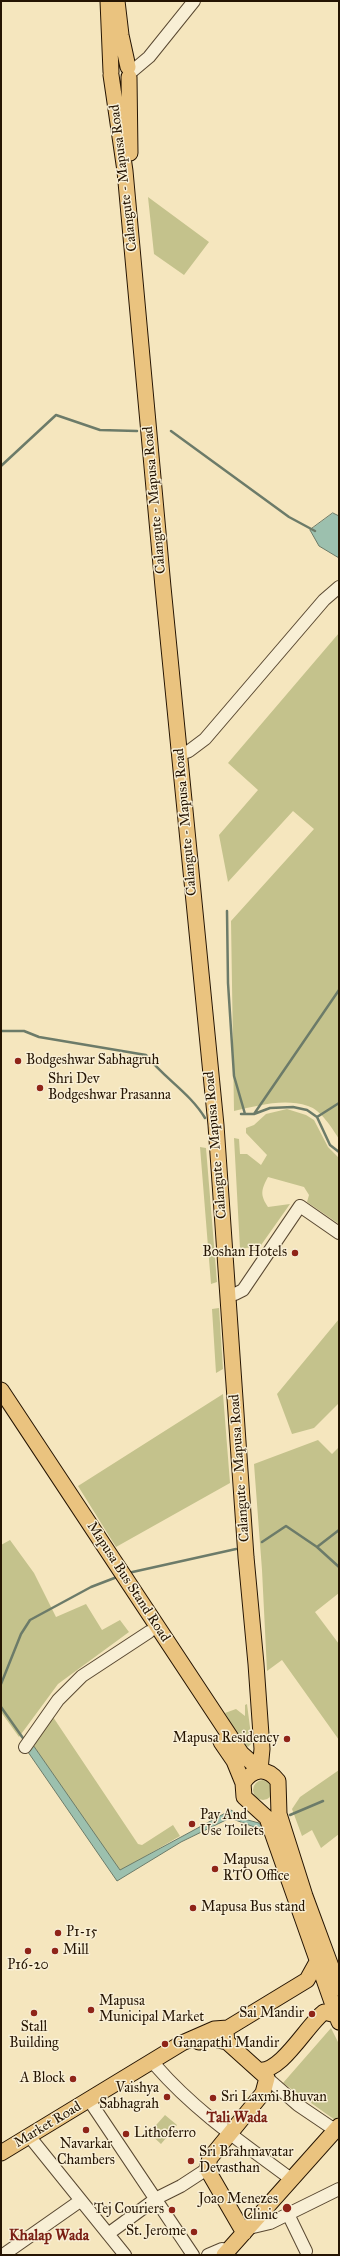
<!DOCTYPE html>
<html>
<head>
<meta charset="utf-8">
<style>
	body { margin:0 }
	#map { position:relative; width:340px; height:2256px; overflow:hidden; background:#f5e6be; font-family:"IM FELL Great Primer",serif }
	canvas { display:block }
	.frame { position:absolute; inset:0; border:2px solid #251402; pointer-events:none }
</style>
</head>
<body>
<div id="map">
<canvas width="340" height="2256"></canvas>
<div class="frame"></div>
</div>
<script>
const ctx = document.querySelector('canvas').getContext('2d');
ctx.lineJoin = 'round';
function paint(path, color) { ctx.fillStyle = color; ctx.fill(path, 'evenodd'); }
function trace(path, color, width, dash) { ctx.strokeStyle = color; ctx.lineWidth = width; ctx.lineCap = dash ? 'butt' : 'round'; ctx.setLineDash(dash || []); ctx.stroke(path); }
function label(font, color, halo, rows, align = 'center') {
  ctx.font = font + ' "IM FELL Great Primer",serif'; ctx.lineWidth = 3; ctx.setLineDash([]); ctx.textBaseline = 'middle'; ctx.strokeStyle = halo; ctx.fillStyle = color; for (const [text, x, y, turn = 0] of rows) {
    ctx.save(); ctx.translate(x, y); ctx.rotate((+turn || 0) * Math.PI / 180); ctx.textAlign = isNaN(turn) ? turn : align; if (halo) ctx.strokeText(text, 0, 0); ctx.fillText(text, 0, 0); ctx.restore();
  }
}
paint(new Path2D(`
	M148,197L209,242L184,275L154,254Z
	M339,633V1139C332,1128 321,1110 308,1106C283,1098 258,1106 234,1111L231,921L314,829L293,811L228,882L219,835L258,790L228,763Z
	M287,1109L306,1115L314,1120L328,1147L339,1158V1224L307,1202L309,1195L304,1187L268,1177C261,1190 260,1195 268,1207L290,1204L259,1248L252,1247L240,1249L234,1138L239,1139L240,1154H247L261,1165L267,1155L246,1133V1128L254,1125L266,1114Z
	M200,1147L206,1148L217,1282L211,1284Z
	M219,1308L223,1369L216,1373L212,1309Z
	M339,1319V1403L314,1428L292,1434L277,1394Z
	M223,1394L230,1483L116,1547L78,1486Z
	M318,1440L332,1454L339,1447V1593L315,1612L339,1644V1740L282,1660L267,1671L262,1570L254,1464Z
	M10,1540L34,1573L56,1617L86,1604L102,1630L120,1620L129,1632L58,1684L19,1737L1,1712V1545Z
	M247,1704L252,1743L248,1747L241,1740L225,1713L236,1709L245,1716V1705Z
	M53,1717L138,1844L142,1845L173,1825L180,1836L120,1871L33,1745Z
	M339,1770V1834L321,1848L312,1830L302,1836L292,1809L300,1797Z
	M253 1790a10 10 0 1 1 20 0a10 10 0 1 1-20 0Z
	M331,2028L339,2044V2116L335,2120L283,2083Z
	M165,2115L177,2125L161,2144L149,2133Z`), '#c4c28c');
const water = new Path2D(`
	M333,513L339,516V558L319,546L310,530Z
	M33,1745L120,1870L231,1810L244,1819L259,1823L265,1831L230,1818L181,1842L117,1881L28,1752Z`);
paint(water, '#9cc0ae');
trace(water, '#6c7b69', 1);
trace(new Path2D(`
	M171,431L289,517L315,531
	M1,466L56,415L100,430L137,431
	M227,911L228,983L234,1076L245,1114
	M1,1031H24L39,1037L146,1055C164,1078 190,1093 205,1118
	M241,1114H254L270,1108L293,1107L307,1110L317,1117L330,1145L339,1152
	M254,1114L339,990
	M317,1117L339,1103
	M262,1542L286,1526L317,1547L339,1567
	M317,1547L339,1530
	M128,1573L236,1549
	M1,1684L21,1634L30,1620L91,1587L117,1577
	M1,1707L25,1741
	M290,1815L323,1801`), '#6c7b69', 2.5);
const minor = new Path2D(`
	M130,73L149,57L194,1
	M180,754L189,751L205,739L324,600L339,587
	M228,1294H235L243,1290L300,1206L339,1233
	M25,1747L58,1700L82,1676L149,1632
	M156,2066C195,2111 244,2144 291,2179
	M267,2078L298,2105L335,2130
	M89,2100L193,2255
	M29,2136L125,2255
	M288,2214L306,2251
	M249,2228L270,2223L339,2189
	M108,2234L157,2198L181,2186L207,2169
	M3,2255L80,2201
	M208,2255L222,2249L229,2251`);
const major = new Path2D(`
	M108,1L111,72
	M117,1L121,35L128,67
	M111,75L125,171L163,587L216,1125L246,1557L256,1664L262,1749L260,1770
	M129,77L130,153
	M1,1390L241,1753L260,1770
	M221,1742L234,1761L243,1783
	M339,1988L305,1896L279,1814L278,1781C267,1767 253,1768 243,1783L244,1797L267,1818L339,2022
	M226,2032L227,2042L267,2078L263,2093L210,2158L207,2169L244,2233
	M199,2042L210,2038L227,2042
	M259,2070C281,2073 307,2025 324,2012L336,2015
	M1,2153L182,2043L214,2029L228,2028L307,1980L317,1962
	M224,2255L339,2126`);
trace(minor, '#594831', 14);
trace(major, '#251402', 17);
trace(minor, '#f8efd5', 12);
trace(major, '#eac37f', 15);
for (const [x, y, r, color] of [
	[18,1061,4,"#8f2418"],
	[40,1088,4,"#8f2418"],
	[295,1253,4,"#8f2418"],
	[287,1739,4,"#8f2418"],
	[192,1824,4,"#8f2418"],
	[215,1869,4,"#8f2418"],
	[193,1908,4,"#8f2418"],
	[58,1933,4,"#8f2418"],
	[28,1951,4,"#8f2418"],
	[55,1951,4,"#8f2418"],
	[91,2010,4,"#8f2418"],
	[34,2013,4,"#8f2418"],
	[312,2014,4,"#8f2418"],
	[165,2044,4,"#8f2418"],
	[73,2079,4,"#8f2418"],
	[167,2097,4,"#8f2418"],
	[213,2098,4,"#8f2418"],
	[86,2130,4,"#8f2418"],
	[126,2134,4,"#8f2418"],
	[191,2161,4,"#8f2418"],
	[287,2208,5,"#8f2418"],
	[172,2210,4,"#8f2418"],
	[194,2232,4,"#8f2418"]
]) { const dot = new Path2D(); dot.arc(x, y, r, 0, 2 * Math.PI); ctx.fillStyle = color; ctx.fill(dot); trace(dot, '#f8efd5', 1.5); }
label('14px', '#251402', '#f8efd5', [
	["Calangute - Mapusa Road",124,178,-97],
	["Calangute - Mapusa Road",155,500,-95],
	["Calangute - Mapusa Road",186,822,-95],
	["Calangute - Mapusa Road",216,1145,-95],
	["Calangute - Mapusa Road",240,1468,-94],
	["Mapusa Bus Stand Road",128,1582,57],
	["Market Road",48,2125,-31]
]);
label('14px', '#251402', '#f8efd5', [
	["Bodgeshwar Sabhagruh",26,1061],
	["Shri Dev",48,1080],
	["Bodgeshwar Prasanna",48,1096],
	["Boshan Hotels",287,1253,"right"],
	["Mapusa Residency",279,1739,"right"],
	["Pay And",200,1816],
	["Use Toilets",200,1832],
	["Mapusa",223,1861],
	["RTO Office",223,1877],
	["Mapusa Bus stand",201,1908],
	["P1-15",66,1933],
	["Mill",63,1951],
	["P16-20",28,1966,"center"],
	["Mapusa",99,2002],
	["Municipal Market",99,2018],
	["Sai Mandir",304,2014,"right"],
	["Stall",34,2028,"center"],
	["Building",34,2044,"center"],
	["Ganapathi Mandir",173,2044],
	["A Block",65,2079,"right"],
	["Vaishya",159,2089,"right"],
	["Sabhagrah",159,2105,"right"],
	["Sri Laxmi Bhuvan",221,2098],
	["Lithoferro",134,2134],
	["Navarkar",86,2145,"center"],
	["Chambers",86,2161,"center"],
	["Sri Brahmavatar",199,2153],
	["Devasthan",199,2169],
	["Joao Menezes",278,2200,"right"],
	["Clinic",278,2216,"right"],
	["Tej Couriers",164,2210,"right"],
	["St. Jerome",186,2232,"right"]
], 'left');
label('bold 15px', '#7a1f14', '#f8efd5', [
	["Tali Wada",237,2118],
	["Khalap Wada",49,2236]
]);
</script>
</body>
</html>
